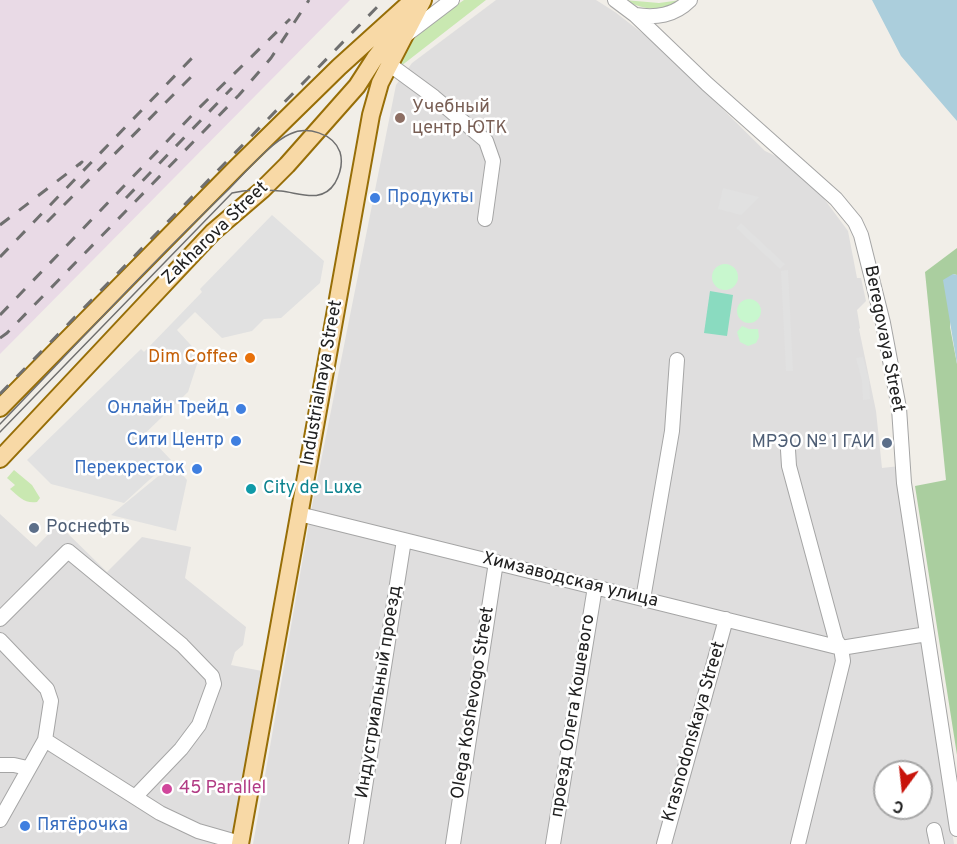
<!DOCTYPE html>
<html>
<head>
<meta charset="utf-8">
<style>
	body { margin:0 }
	#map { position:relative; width:957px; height:844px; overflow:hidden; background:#f1eee8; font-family:Overpass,sans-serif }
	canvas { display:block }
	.north { position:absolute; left:873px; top:760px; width:60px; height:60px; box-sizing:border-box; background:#fff; border:2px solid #a6a6a6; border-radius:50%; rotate:195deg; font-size:16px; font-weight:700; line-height:24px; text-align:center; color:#212121 }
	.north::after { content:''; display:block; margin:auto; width:21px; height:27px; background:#c8130a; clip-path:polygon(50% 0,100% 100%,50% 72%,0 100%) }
</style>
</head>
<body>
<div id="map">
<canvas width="957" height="844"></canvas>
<div class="north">С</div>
</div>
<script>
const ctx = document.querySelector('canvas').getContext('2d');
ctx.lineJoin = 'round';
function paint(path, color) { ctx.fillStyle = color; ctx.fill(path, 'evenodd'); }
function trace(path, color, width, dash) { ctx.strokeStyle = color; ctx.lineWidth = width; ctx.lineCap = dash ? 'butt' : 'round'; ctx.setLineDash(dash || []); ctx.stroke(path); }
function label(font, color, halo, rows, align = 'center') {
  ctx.font = font + ' Overpass,sans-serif'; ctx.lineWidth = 5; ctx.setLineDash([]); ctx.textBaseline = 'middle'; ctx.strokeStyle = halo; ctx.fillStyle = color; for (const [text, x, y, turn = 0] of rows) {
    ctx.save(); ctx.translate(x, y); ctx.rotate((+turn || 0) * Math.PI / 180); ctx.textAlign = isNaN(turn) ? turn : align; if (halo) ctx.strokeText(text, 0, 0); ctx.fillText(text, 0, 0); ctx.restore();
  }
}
paint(new Path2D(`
	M496,0H596L615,12L660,47L765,151L780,158L822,196L848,231L857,278H861L866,301L857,310L860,328L859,329L876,411L882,468L900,466L923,643L954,844H253L312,506L396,85L412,63ZM885,772H921V808H885Z
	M0,514L36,547L58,524L107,572L142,537L191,547L185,578L246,627L243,645L235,652L231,665L262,671L231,844H0Z`), '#dfdede');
paint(new Path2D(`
	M0,0H350L0,354Z`), '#e9dae6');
paint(new Path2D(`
	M464,0H486L401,66C393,47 449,10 464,0Z
	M624,0L659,3L681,0C661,13 644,10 624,0Z
	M14,470L32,485L40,498L37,502C25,504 19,497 10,489L15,485L7,478Z`), '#c9e8b1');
paint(new Path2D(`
	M957,248V275L953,274L950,327L957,364V755L915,486L946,480L925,272Z`), '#aace9f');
paint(new Path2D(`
	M712 277a13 13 0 1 1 26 0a13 13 0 1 1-26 0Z
	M737 311a12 12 0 1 1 24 0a12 12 0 1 1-24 0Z
	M742,326L749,329H758L759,337L756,343L748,346L740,342L737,332Z`), '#c8f7ce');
paint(new Path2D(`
	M710,291L733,295L727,336L704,333Z`), '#8adbc0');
paint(new Path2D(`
	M723,188L759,197L741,215L718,209Z
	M272,215L324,261L320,283L281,318L264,319L252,331L222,338L195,312L177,330L200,355L188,392L134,444L139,449L151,439L171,460L124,503L51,484L27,460L141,349L144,352L202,292L200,289Z
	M741,223L785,264L780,269L736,228Z
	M788,270L793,371H786L781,271Z
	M863,357L869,380L870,399L863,400L862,381L856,358Z
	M173,464L187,480L176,531L111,515Z`), '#e1e1e1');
paint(new Path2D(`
	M872,0H957V121L901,56Z
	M953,274L957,275V364L943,280Z`), '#abcedc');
const minor = new Path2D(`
	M615,0L635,15L707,84L836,199L855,222L861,235L883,323L899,408L904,483L957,829
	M635,15C656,18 674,16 690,0
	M406,35L452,0
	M389,64L434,97L486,141L493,161L485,219
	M788,450L789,466L836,640L841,648L843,661L798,844
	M299,514L841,648L927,634
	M643,599L672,431L677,360
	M0,619L68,551L182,645L212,676L214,684L199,725L181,749L135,797
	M0,640L47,689L51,701L45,740L0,820
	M45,740L160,813L198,831L240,843
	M0,765H14L27,768
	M934,830L937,844
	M356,844L404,540
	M453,844L496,562
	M553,844L595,587
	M664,844L726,619`);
const major = new Path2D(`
	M0,408L237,167L339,67L413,0
	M0,459L213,232L262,190L287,165L357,86L375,58L403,22
	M240,844L371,115L380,83L423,0`);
trace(minor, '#a5a5a5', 16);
trace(major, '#976e07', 20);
trace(minor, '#fff', 14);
trace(major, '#f8d9a6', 16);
trace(new Path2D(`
	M0,424C76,345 150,264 229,189C244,174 271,142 290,134C307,126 333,133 340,152C343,162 340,174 335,183C322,204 300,193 281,191C264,190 248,189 232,193L0,432`), '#6f6f6f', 1.5);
trace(new Path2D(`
	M126,198L232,88
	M47,222L192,76
	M0,225L82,162L79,165
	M0,257L193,57
	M0,315L198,109L290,19
	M0,338L7,333L239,95L271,58L309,0
	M0,394L384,0`), '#6f6f6f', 3, [12, 12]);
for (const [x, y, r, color] of [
	[400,118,6,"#8d6e63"],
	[375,198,6,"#3f7fe0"],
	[250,358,6,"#e8710a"],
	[241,409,6,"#3f7fe0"],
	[236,441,6,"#3f7fe0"],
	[887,443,6,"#5c6f8a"],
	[197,469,6,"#3f7fe0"],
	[251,489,6,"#0f9aa8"],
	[34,528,6,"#5c6f8a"],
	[167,789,6,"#d1479c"],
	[25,826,6,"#3f7fe0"]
]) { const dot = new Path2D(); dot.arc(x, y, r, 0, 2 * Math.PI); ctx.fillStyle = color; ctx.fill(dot); trace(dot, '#fff', 2); }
label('18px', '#785e54', '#fff', [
	["Учебный",412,108],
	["центр ЮТК",412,129]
], 'left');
label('18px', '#366cbe', '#fff', [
	["Продукты",387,198,"left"],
	["Онлайн Трейд",229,409],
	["Сити Центр",224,441],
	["Перекресток",185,469],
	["Пятёрочка",37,826,"left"]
], 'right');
label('18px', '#212121', '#fff', [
	["Zakharova Street",216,234,-44],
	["Beregovaya Street",883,339,79],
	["Industrialnaya Street",323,383,-80],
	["Химзаводская улица",570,581,14],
	["Индустриальный проезд",380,692,-81],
	["Olega Koshevogo Street",474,703,-81],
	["проезд Олега Кошевого",574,716,-81],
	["Krasnodonskaya Street",695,732,-74]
]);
label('18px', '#c56008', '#fff', [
	["Dim Coffee",238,358]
], 'right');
label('18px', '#4e5e75', '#fff', [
	["МРЭО № 1 ГАИ",875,443],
	["Роснефть",46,528,"left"]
], 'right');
label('18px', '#0d838f', '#fff', [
	["City de Luxe",263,489]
], 'left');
label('18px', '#b23c85', '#fff', [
	["45 Parallel",179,789]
], 'left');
</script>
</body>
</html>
